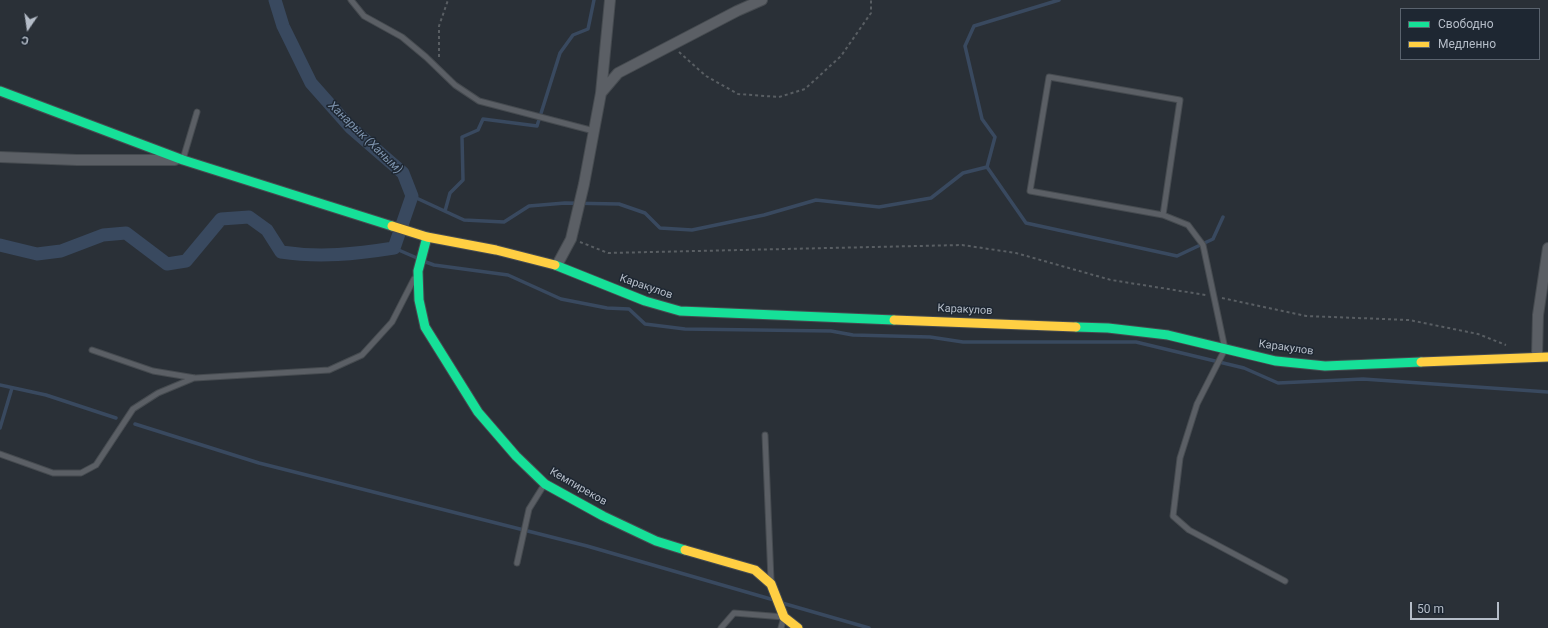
<!DOCTYPE html>
<html>
<head>
<meta charset="utf-8">
<style>
	body { margin:0 }
	#map { position:relative; width:1548px; height:628px; overflow:hidden; background:#2a3037; font-family:Roboto,sans-serif }
	canvas { display:block }
	.legend { position:absolute; left:1400px; top:8px; width:140px; height:52px; box-sizing:border-box; background:#1e2732; border:1px solid #5a636e; margin:0; padding:5px 7px; list-style:none; font-size:12px; color:#b5bdc8 }
	.legend li { display:flex; align-items:center; gap:8px; height:20px }
	.legend b { width:20px; border:1px solid #5a636e }
	.north { position:absolute; left:8px; top:8px; width:40px; height:40px; -webkit-text-stroke:3px #1e2732; paint-order:stroke; rotate:193deg; font-size:11px; font-weight:700; line-height:16px; text-align:center; color:#b5bdc8 }
	.north::after { content:''; display:block; margin:auto; width:14px; height:18px; background:#b5bdc8; clip-path:polygon(50% 0,100% 100%,50% 72%,0 100%) }
	.scale { position:absolute; left:1410px; top:602px; width:89px; height:18px; box-sizing:border-box; border:2px solid #b5bdc8; border-top:0; padding-left:5px; font-size:12px; line-height:14px; white-space:nowrap; color:#b5bdc8; -webkit-text-stroke:3px #1e2732; paint-order:stroke }
</style>
</head>
<body>
<div id="map">
<canvas width="1548" height="628"></canvas>
<ul class="legend">
<li><b style="height:5px;background:#16e098"></b>Свободно</li>
<li><b style="height:5px;background:#ffcf43"></b>Медленно</li>
</ul>
<div class="north">С</div>
<div class="scale">50 m</div>
</div>
<script>
const ctx = document.querySelector('canvas').getContext('2d');
ctx.lineJoin = 'round';
function trace(path, color, width, dash) { ctx.strokeStyle = color; ctx.lineWidth = width; ctx.lineCap = dash ? 'butt' : 'round'; ctx.setLineDash(dash || []); ctx.stroke(path); }
function label(font, color, halo, rows, align = 'center') {
  ctx.font = font + ' Roboto,sans-serif'; ctx.lineWidth = 3; ctx.setLineDash([]); ctx.textBaseline = 'middle'; ctx.strokeStyle = halo; ctx.fillStyle = color; for (const [text, x, y, turn = 0] of rows) {
    ctx.save(); ctx.translate(x, y); ctx.rotate((+turn || 0) * Math.PI / 180); ctx.textAlign = isNaN(turn) ? turn : align; if (halo) ctx.strokeText(text, 0, 0); ctx.fillText(text, 0, 0); ctx.restore();
  }
}
trace(new Path2D(`
	M987,167L995,137L982,119L965,46L974,26L1059,0
	M412,196L464,220L504,222L529,206L565,203L619,204L645,213L660,228L692,230L764,215L816,200L879,207L931,198L963,173L987,167L1026,223L1177,256L1213,239L1223,217
	M445,211L450,193L463,180L462,137L478,130L483,119L537,126L560,53L573,35L588,29L594,0
	M394,248L417,258
	M423,261L434,265L508,275L561,299L607,308L629,309L645,324L685,329L831,331L853,335L930,337L963,342H1136L1244,368L1278,383L1363,379L1548,392
	M0,385L46,395L116,418
	M135,424L259,463L587,546L774,600
	M0,428L12,388
	M782,603L869,628`), '#39495f', 3.5);
trace(new Path2D(`
	M0,245L37,254L61,251L103,235L126,233L167,264L186,261L221,219L249,217L267,230L281,252C320,258 356,254 394,248L412,196L403,173L350,127L311,83L283,26L275,0`), '#39495f', 13);
const lane = new Path2D(`
	M351,0L364,16L402,37L426,57L455,85L479,101L594,131
	M183,159L197,112
	M1163,215L1180,100L1049,77L1030,191L1163,215L1188,225L1203,245L1225,349L1197,404L1180,458L1173,516L1189,530L1285,581
	M92,350L153,371L195,378L329,370L362,355L392,322L414,279
	M765,435L771,580
	M0,454L53,473H81L96,465L133,409L158,393L194,378
	M517,563L529,509L544,485
	M721,628L734,613L784,617L781,628`);
const street = new Path2D(`
	M601,93L618,73L737,11L762,0
	M0,157L77,160H175
	M557,265L571,239L584,184L601,93L610,0
	M1537,356L1538,315L1548,248`);
const fast = new Path2D(`
	M0,91L183,160L392,226
	M427,237L418,271L419,300L425,327L478,412L516,456L545,484L603,516L656,541L685,550
	M555,265L645,301L680,311L894,320
	M1076,327L1108,328L1168,335L1276,361L1325,366L1421,362`);
const slow = new Path2D(`
	M392,226L427,237L496,250L555,265
	M894,320L1076,327
	M1421,362L1548,357
	M685,550L755,570L771,584L784,617L798,628`);
trace(lane, '#464b50', 7);
trace(street, '#464b50', 12);
trace(fast, '#464b50', 11);
trace(slow, '#464b50', 11);
trace(new Path2D(`
	M679,52L706,76L738,94L779,97L805,89L841,56L871,13V0
	M439,57V26L448,0
	M580,242L608,253L962,245L1016,253L1111,280L1206,295
	M1222,298L1306,316L1409,320L1478,334L1506,345`), '#595e63', 2, [3, 3]);
trace(lane, '#5b5f65', 5);
trace(street, '#5b5f65', 10);
trace(fast, '#16e098', 9);
trace(slow, '#ffcf43', 9);
label('11px', '#b5bdc8', '#1e2732', [
	["Каракулов",646,287,19],
	["Каракулов",965,310,3],
	["Каракулов",1286,348,8],
	["Кемпиреков",578,487,30]
]);
label('italic 12px', '#7e94ae', '#1e2732', [
	["Ханарык (Ханым)",365,138,44]
]);
</script>
</body>
</html>
